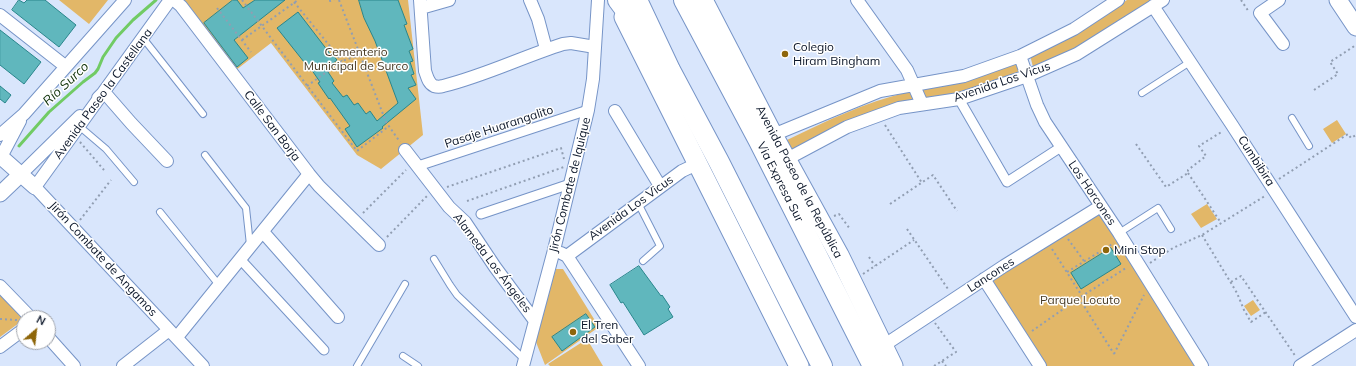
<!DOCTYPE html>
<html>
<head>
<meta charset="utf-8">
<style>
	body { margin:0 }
	#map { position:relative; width:1356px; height:366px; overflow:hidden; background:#d9e6fc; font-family:Mulish,sans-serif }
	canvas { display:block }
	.north { position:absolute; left:16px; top:310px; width:40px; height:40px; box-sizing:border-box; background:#fff; border:1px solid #9da1a9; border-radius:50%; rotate:28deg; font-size:11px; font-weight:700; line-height:16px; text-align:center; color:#0a1528 }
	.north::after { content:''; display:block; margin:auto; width:14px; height:18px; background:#8e660a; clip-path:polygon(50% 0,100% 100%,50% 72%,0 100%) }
</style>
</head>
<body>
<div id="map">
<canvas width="1356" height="366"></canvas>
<div class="north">N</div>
</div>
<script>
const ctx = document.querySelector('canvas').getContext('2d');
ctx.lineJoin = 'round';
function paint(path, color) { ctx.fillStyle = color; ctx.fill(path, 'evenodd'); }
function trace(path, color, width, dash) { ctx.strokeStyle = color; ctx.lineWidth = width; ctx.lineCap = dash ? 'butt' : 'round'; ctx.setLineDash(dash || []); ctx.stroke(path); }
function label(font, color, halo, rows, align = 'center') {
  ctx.font = font + ' Mulish,sans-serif'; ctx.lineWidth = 3; ctx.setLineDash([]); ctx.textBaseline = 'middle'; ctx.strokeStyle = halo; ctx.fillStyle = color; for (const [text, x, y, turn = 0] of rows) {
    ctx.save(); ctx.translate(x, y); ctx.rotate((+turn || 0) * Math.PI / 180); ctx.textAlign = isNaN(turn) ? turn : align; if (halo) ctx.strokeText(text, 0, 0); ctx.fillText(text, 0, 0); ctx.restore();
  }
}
paint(new Path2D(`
	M59,0H108L89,24Z
	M182,0H408L423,135L381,169L357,155L271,43L236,70Z
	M1127,0H1152L1079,46L1033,67L1030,55L1075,35Z
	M1017,60L1021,75L959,96L923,102L918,88Z
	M908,92L910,93L914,101L794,152L787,140C826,121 866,102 908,92Z
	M1337,120L1346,134L1332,143L1323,129Z
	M1207,204L1217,219L1201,228L1191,214Z
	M1100,210L1198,366H1045L990,281Z
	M556,269H563L599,327L545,365L534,337Z
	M0,288L23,315V319L19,323L0,337Z
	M1253,300L1260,310L1251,316L1244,306Z
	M587,339L603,366H550L548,364Z`), '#e2b768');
trace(new Path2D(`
	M19,146L49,112L83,82L95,73L98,69L103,57L116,38L133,20L156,0`), '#71cb64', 3);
const building = new Path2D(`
	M19,0L24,3L27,0H45L76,25L59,47L12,10Z
	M233,0H237L243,8L255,0H285L234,40L248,58L237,67L204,23Z
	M359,0H398L407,24L404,25L413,49L409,51L413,61L410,62L414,74L411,75L416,85L408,88L416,99L382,127L383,128L357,147L345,129L350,126L330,98L329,99L318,83L320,82L309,66L308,67L277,28L298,12L331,55L332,54L337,60L326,69L334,81L332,83L343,97L347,95L354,105L358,103L366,114L370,111L377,121L398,103L375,41L364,18Z
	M0,30L41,62L24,84L0,65Z
	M0,86L11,95L5,103L0,99Z
	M1111,248L1121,264L1081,289L1071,273Z
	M639,266L661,296L662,295L670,307L668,309L673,317L644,335L623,302L621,303L610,285Z
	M586,314L595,327L562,351L552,337Z`);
paint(building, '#60b7bd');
trace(building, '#29868c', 1);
const service = new Path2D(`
	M143,38L203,114
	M1142,93L1190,62
	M1292,118L1309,146
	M79,126L106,149L134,182
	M205,155L246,208L250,245
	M638,203L660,246L643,261
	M160,212L219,285
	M1119,233L1158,208L1171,229
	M434,259L450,285L457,295L524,359
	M403,356L418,366
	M357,366L405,284`);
const pedestrian = new Path2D(`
	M959,99L1007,182L1061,147
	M418,166L588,110
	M481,214L570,184
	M240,259L324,350`);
const minor = new Path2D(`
	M170,0L35,187L203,366
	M174,0L181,6L309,174L319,186L379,245
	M420,0L425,71C427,76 428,83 434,86C437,87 440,87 443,86C484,76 522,57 563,44L571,43L595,47
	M530,0L538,19L546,49
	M857,0L907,70L922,104
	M1279,0L1260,13L1283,44
	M1153,6L1232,125L1356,317
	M421,8L449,0
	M0,15L65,66
	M1020,56L1037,105L1045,122L1119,233L1202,366
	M98,98L104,92L131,123L167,161
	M615,111L660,186
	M0,135L24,114L125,0
	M773,135L880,91L964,76L1020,56L1074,29L1118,0
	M405,150L449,207L465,222L495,267L535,321
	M1,157L20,121
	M787,159L847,127L899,108L959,99L1027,76L1077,54L1163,0
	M21,174L80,116
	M263,232L338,317
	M561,253L567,256L639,366
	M567,256L682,171L697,164
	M984,279L1040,366
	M0,286L31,318
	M48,337L74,366
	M177,337L309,174
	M883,346L1004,266L1101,206
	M0,347L24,329
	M123,366L169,330
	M523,366L554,250L588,110L593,79L598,0
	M1300,366L1356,330`);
const tertiary = new Path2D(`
	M0,156L35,187
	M0,194L21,174`);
const secondary = new Path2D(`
	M1338,0L1356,27`);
const primary = new Path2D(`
	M703,0L773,135L839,255L893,366
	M624,17L799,366`);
const trunk = new Path2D(`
	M618,0L644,35
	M637,0L670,70L719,162L822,366
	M684,0L759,141L873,366`);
trace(service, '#7694c7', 8);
trace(pedestrian, '#7694c7', 11);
trace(minor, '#7694c7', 14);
trace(tertiary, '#7694c7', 17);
trace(secondary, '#7694c7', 19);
trace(primary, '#7694c7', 21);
trace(trunk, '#7694c7', 22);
trace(new Path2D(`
	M242,0L357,151L389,126
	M330,0V1L334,0
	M339,0L386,122L400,142
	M1241,0L1249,12
	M294,2L342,61
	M217,8L251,52
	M242,40L298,0
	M307,86L342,61L360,55
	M1314,90L1338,74L1330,62L1356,45
	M885,125L922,183
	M80,142L104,170
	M1136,144L1166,187L1188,173V170L1206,156L1199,146L1223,131
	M1188,173L1221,223
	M1279,179L1348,134L1351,138L1356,135
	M447,187L561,148L564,159
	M467,201L564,167
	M890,204L933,175L957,211
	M363,213L406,170
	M834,216L839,214L850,229
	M80,220L111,180
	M907,229L948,289
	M1202,235L1237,293L1244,310L1251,322L1266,312
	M387,237L427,196
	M1068,239L1084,261
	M1052,249L1082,296
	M869,257L875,266
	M1150,263L1173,248L1202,235L1265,196
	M1067,272L1114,243
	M863,274L914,240
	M1231,282L1241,276L1296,357
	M1079,298L1114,354
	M0,319L17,320
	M1032,331L1079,298L1126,268
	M1114,354L1144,295
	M942,361L946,366
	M934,366L956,352L935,323`), '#919eb2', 2, [2, 3]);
trace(service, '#fff', 6);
trace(pedestrian, '#fff', 9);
trace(minor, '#fff', 12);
trace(tertiary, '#fff', 15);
trace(secondary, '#fff', 17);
trace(primary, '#fff', 19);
trace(trunk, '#fff', 20);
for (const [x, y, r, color] of [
	[785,54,4,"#8e660a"],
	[1106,250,4,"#8e660a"],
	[573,332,4,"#8e660a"]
]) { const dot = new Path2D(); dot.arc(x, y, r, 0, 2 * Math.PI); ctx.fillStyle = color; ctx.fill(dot); trace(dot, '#fff', 1.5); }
label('12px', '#0a1528', '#fff', [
	["Colegio",793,47],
	["Hiram Bingham",793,61],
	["Mini Stop",1114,250],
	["El Tren",581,325],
	["del Saber",581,339]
], 'left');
label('12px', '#483b25', '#fff', [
	["Cementerio",356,52],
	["Municipal de Surco",356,66],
	["Parque Locuto",1080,300]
]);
label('12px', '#0a1528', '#fff', [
	["Avenida Los Vicus",1002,82,-19],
	["Avenida Paseo la Castellana",103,94,-54],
	["Calle San Borja",272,126,53],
	["Pasaje Huarangalito",499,127,-18],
	["Cumbibira",1256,161,57],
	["Via Expresa Sur",780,182,63],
	["Avenida Paseo de la República",799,182,62],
	["Jirón Combate de Iquique",570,185,-76],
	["Los Horcones",1092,193,56],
	["Avenida Los Vicus",631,208,-36],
	["Jirón Combate de Angamos",103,259,47],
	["Alameda Los Ángeles",492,263,53],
	["Lancones",991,275,-33]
]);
label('italic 13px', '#10330b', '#fff', [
	["Río Surco",66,84,-43]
]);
</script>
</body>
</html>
